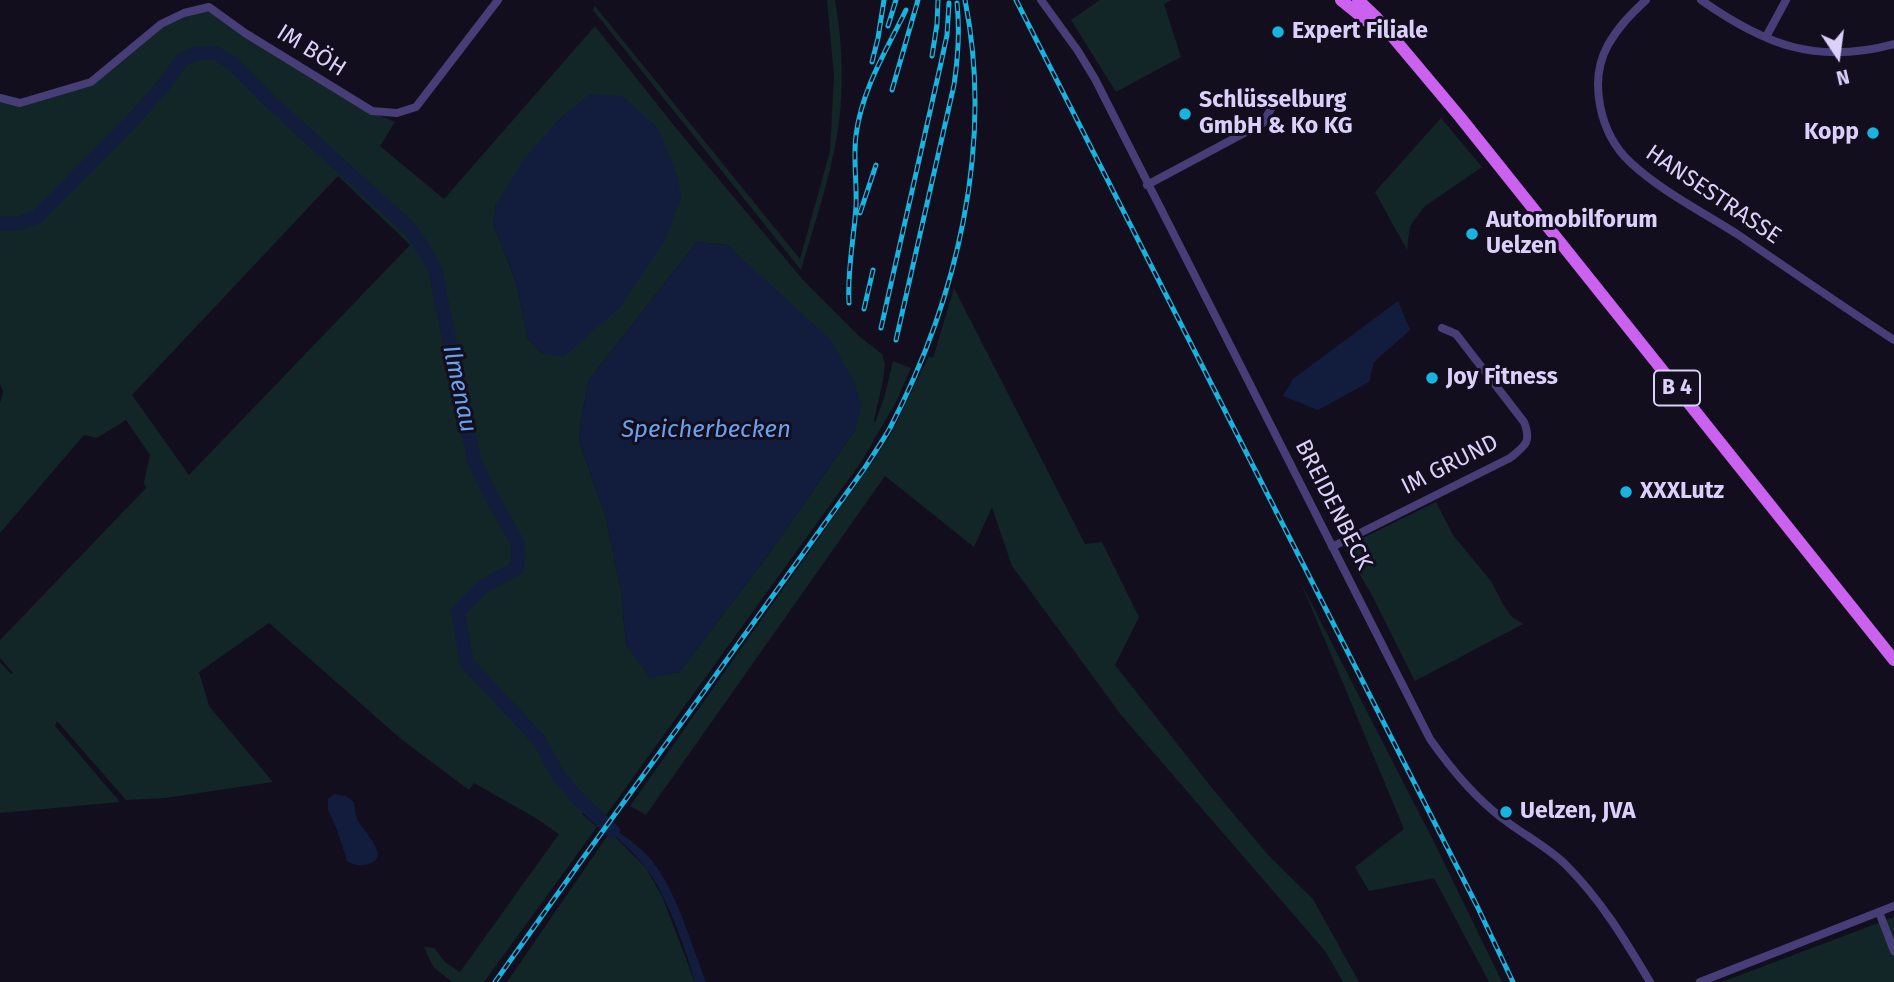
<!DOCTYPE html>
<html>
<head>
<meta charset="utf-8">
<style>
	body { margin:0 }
	#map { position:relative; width:1894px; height:982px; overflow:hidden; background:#130e1e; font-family:"Fira Sans",sans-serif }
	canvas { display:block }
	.north { position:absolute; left:1803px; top:21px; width:70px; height:70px; -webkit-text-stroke:5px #130e1e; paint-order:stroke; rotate:167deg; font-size:19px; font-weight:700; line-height:28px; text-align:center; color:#dad0fa }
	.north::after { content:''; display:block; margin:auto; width:24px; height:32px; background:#dad0fa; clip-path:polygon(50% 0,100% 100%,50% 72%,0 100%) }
</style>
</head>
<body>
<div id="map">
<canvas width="1894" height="982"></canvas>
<div class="north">N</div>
</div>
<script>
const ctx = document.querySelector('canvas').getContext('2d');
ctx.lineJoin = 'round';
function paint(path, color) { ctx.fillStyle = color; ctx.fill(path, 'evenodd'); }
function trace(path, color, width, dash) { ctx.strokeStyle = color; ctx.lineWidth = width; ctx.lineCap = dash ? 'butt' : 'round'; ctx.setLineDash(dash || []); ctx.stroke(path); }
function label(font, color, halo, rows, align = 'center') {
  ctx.font = font + ' "Fira Sans",sans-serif'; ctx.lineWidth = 6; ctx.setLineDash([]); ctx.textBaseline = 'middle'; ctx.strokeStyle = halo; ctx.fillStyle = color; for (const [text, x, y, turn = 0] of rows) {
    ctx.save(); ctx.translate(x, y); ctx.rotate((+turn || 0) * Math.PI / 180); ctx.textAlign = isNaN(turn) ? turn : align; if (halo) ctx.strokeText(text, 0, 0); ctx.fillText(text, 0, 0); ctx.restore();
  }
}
paint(new Path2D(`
	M827,0H835C844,51 845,105 833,156C825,194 812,232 801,270L593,10L595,6L800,259L830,151L834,76Z
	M1100,0H1171L1164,4L1181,57L1116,92L1071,20Z
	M208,11L364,109L395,122L380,146L444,199L595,26L676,128L804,281L859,336L882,354L885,364L883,380L874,420L875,423L885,395L893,361L911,368L895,404L861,462L606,815L590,802L582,814L597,827L484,982H452L433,967L424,947L434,948L445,962L460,972L559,834L534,817L474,783L469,790L401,739L269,623L199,672L209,706L273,782L165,798L126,800L57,721L55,726L120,802L0,813V662L11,674L13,673L0,658V640L146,488L144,483L150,455L126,420L97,438L84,435L0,533V403L3,392L0,383V100L22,105L92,84L162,27L185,17ZM338,176L410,245L189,475L132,395ZM496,205L541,353L528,339L516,282L493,222ZM697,242L727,245L753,270L855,430L768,555L679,672L650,677L626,644L621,590L605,514L579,441L581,419L589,380Z
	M1441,118L1482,167L1424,207L1410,226L1407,250L1375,192Z
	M954,288L1085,544L1102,542L1139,617L1115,665L1216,793L1269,856L1313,899L1359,982H1343L1325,951L1121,715L1012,566L992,507L974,547L885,476L646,815L630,806L874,460L891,434L929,356L933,358Z
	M1436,502L1453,535L1491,581L1504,606L1512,617L1523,624L1415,681L1375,601L1344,547Z
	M1301,583L1435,844L1502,982H1489L1434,878L1369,891L1355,867L1404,829Z
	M610,832L646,868L662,896L695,982H507Z
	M1894,917V982H1722Z`), '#122527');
paint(new Path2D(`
	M590,94L622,96L658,128L677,174L681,198L665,240L620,307L564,357L541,353L528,339L516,282L493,222L496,205L524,159L560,118Z
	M697,242L727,245L831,340L854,381L861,406L855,430L768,555L679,672L650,678L626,644L621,590L605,514L579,441L581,419L589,380Z
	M1398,301L1410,330L1374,362L1369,382L1318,410L1283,396L1293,379Z
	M334,794L346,796L354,802C355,807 355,814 357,819C362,830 393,858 368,864C361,867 353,865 347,861L336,827L328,810V799Z
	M598,817C616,831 639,844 653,862C679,897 690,942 706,982H695C687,951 665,892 646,868C632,849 612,836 598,817Z`), '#121d3e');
trace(new Path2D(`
	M0,223L17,224L37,217L129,124L162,87L182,60L198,53H215L232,63L272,103L410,229L426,253L435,270L474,460L489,492L518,544L517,568L484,586L458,612L467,663L539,740L558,775L582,803L613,831`), '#121d3e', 14);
trace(new Path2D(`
	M1041,0L1078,51L1095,79L1430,739C1451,769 1473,796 1502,818C1522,834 1548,847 1566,865C1601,900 1625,940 1650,982
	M1646,0C1631,14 1618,27 1608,45C1588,81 1600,134 1630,162C1662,192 1703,212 1740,236C1791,271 1842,306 1894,340
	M1701,0C1765,45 1816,65 1894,44
	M1766,37L1786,0
	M0,98L20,103L91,82L161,24L184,13L209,7L245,33L372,111L397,113L416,107L498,0
	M1147,185L1263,123L1273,105
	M1332,547L1510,458C1525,446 1532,442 1524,422L1456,334L1442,328
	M1879,912L1894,951
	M1700,982L1894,906`), '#473e78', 8);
trace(new Path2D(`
	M1341,0L1383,34
	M1358,0L1376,17L1460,117L1894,660`), '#cb62ef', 12);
const rail = new Path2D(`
	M1016,0L1477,906L1513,982
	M888,26L896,0
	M932,56L937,24L938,0
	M872,62L878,38L884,0
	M892,90L918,0
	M860,213L876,165
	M849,303C847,270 854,239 856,206C857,182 853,159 856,135C862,89 886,51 906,10
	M864,309L873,270
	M881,328L941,63L947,35L949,3
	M896,340L954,85C958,58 960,31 957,3
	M495,982L581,861L690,711L864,469C873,455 882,442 890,428C957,299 994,145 965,0`);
trace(rail, '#17b4df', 5);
trace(rail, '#130e1e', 2.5, [8]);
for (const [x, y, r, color] of [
	[1278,32,7,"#17b4df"],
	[1185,114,7,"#17b4df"],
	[1873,133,7,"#17b4df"],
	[1472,234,7,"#17b4df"],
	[1432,378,7,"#17b4df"],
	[1626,492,7,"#17b4df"],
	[1506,812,7,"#17b4df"]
]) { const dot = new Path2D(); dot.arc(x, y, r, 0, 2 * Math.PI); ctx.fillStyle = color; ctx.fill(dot); trace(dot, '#130e1e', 2.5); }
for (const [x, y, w] of [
	[1677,388,46]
]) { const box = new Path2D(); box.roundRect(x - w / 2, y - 17.5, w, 35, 5); ctx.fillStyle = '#130e1e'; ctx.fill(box); trace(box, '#dad0fa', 2); }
label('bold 21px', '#dad0fa', null, [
	["B 4",1677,388]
]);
label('bold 23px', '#dad0fa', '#130e1e', [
	["Expert Filiale",1292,32],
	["Schlüsselburg",1199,101],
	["GmbH & Ko KG",1199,127],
	["Kopp",1859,133,"right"],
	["Automobilforum",1486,221],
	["Uelzen",1486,247],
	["Joy Fitness",1446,378],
	["XXXLutz",1640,492],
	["Uelzen, JVA",1520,812]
], 'left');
label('23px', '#dad0fa', '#130e1e', [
	["IM BÖH",311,51,32],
	["HANSESTRASSE",1713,195,34],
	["IM GRUND",1450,465,-27],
	["BREIDENBECK",1333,505,63]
]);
label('italic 24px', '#69a1ef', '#130e1e', [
	["Ilmenau",459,389,78],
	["Speicherbecken",706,430]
]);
</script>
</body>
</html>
